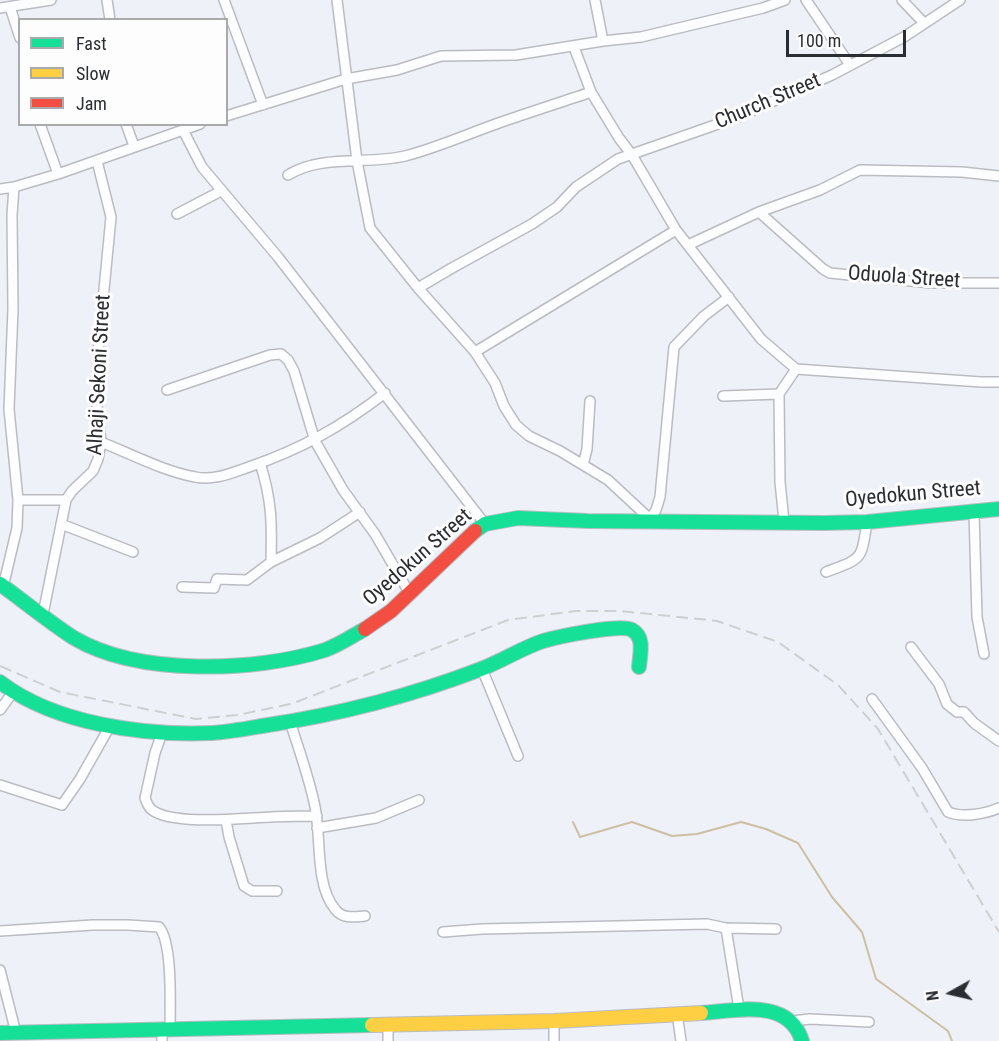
<!DOCTYPE html>
<html>
<head>
<meta charset="utf-8">
<style>
	body { margin:0 }
	#map { position:relative; width:999px; height:1041px; overflow:hidden; background:#eef1f8; font-family:"Roboto Condensed",sans-serif }
	canvas { display:block }
	.legend { position:absolute; left:18px; top:18px; width:210px; height:108px; box-sizing:border-box; background:#fdfdfd; border:2px solid #a9aaab; margin:0; padding:8px 10px; list-style:none; font-size:18px; color:#2a2d31 }
	.legend li { display:flex; align-items:center; gap:12px; height:30px }
	.legend b { width:30px; border:2px solid #a9aaab }
	.north { position:absolute; left:921px; top:963px; width:60px; height:60px; -webkit-text-stroke:4px #fdfdfd; paint-order:stroke; rotate:262deg; font-size:16px; font-weight:700; line-height:24px; text-align:center; color:#2a2d31 }
	.north::after { content:''; display:block; margin:auto; width:21px; height:27px; background:#2a2d31; clip-path:polygon(50% 0,100% 100%,50% 72%,0 100%) }
	.scale { position:absolute; left:786px; top:30px; width:120px; height:27px; box-sizing:border-box; border:3px solid #2a2d31; border-top:0; padding-left:8px; font-size:18px; line-height:21px; white-space:nowrap; color:#2a2d31; -webkit-text-stroke:4px #fdfdfd; paint-order:stroke }
</style>
</head>
<body>
<div id="map">
<canvas width="999" height="1041"></canvas>
<ul class="legend">
<li><b style="height:8px;background:#16e098"></b>Fast</li>
<li><b style="height:8px;background:#ffcf43"></b>Slow</li>
<li><b style="height:8px;background:#f24e42"></b>Jam</li>
</ul>
<div class="north">N</div>
<div class="scale">100 m</div>
</div>
<script>
const ctx = document.querySelector('canvas').getContext('2d');
ctx.lineJoin = 'round';
function trace(path, color, width, dash) { ctx.strokeStyle = color; ctx.lineWidth = width; ctx.lineCap = dash ? 'butt' : 'round'; ctx.setLineDash(dash || []); ctx.stroke(path); }
function label(font, color, halo, rows, align = 'center') {
  ctx.font = font + ' "Roboto Condensed",sans-serif'; ctx.lineWidth = 6; ctx.setLineDash([]); ctx.textBaseline = 'middle'; ctx.strokeStyle = halo; ctx.fillStyle = color; for (const [text, x, y, turn = 0] of rows) {
    ctx.save(); ctx.translate(x, y); ctx.rotate((+turn || 0) * Math.PI / 180); ctx.textAlign = isNaN(turn) ? turn : align; if (halo) ctx.strokeText(text, 0, 0); ctx.fillText(text, 0, 0); ctx.restore();
  }
}
trace(new Path2D(`
	M573,822L580,837L632,822L672,836L697,834L741,822L766,829L798,843L832,897L862,932L876,979L948,1031L952,1041`), '#cdbfa3', 2);
const street = new Path2D(`
	M107,0L110,20
	M224,0L263,105
	M337,0L357,161L370,228L418,288L475,352L495,383L504,406L516,425L529,436L560,451L608,480L650,519L656,521
	M595,0L603,41
	M806,0L850,65
	M902,0L923,22
	M10,7L20,38
	M0,8L51,0
	M574,47L591,92L619,138L632,155L676,230L761,339L796,369L981,382H999
	M226,116L346,79L397,70L441,56L516,55L603,41L641,37L763,8L785,0
	M40,124L58,174
	M126,124L134,146
	M183,130L202,167L278,257L485,524
	M288,175C322,154 367,165 405,156C436,148 465,135 496,124C527,113 559,103 591,92
	M0,189L14,187L58,174L200,124
	M759,212L823,269L830,273L931,283H999
	M177,214L221,191
	M688,245L759,212L820,190L860,170L962,172L999,176
	M418,288L452,268L532,224L557,207L576,187L618,159L738,117L832,75L904,37L960,0
	M475,352L676,230
	M167,390L270,355L281,354L288,360L294,371L315,441L343,490L375,534L410,594
	M723,396L779,394
	M101,442C131,454 163,471 195,477C214,481 231,473 249,467C301,449 341,427 385,393
	M260,463C272,500 272,524 271,562
	M583,465L587,449L590,401
	M18,500H66
	M974,512L977,617L984,654
	M650,519L656,510L660,497L674,347L704,316L729,297
	M784,521L780,482L779,394L796,369
	M61,524L133,552
	M826,572C863,558 861,561 867,522
	M3,587L17,528L18,500L9,409L13,309L12,215L14,187
	M182,587L214,588L217,579L247,580L271,562L320,538L360,512
	M43,614L66,500L72,491L93,471L98,459L101,442L97,406L98,352L111,217L97,161
	M911,647L939,684L947,704L957,712H964L974,723L999,741
	M482,669L518,756
	M872,699L922,768L948,812C963,818 985,814 999,808
	M0,710L13,692
	M290,722C299,749 308,775 314,802C322,833 314,884 335,909C342,919 354,917 365,916
	M162,733L155,753L145,798C147,803 148,807 152,810C174,826 243,818 271,817C286,816 302,816 317,816
	M0,785L62,805L80,779L110,726
	M226,820L229,837L244,886L252,891H277
	M317,828L376,818L419,800
	M726,928L739,1009
	M0,931L93,925H128L159,927C173,943 170,1008 170,1030
	M443,932L482,929L707,924L726,928L776,929
	M0,970L16,1033
	M677,1013L681,1041
	M554,1021V1041
	M792,1021L810,1019L869,1022
	M162,1041V1030
	M388,1041V1025`);
const fast = new Path2D(`
	M475,531L485,524L518,518L588,521L824,523L867,522L999,509
	M0,584C25,602 49,622 74,638C138,676 256,672 325,650C339,645 352,636 365,629
	M0,682C55,724 144,736 212,733C229,732 245,729 262,726C336,715 411,696 481,669C502,661 522,648 543,641C557,637 622,623 632,630C645,637 640,654 639,667
	M701,1013C735,1011 789,997 802,1041
	M0,1033L372,1025`);
const slow = new Path2D(`
	M372,1025L554,1021L701,1013`);
const jam = new Path2D(`
	M365,629L391,611L475,531`);
trace(street, '#babcc2', 12);
trace(fast, '#babcc2', 16);
trace(slow, '#babcc2', 16);
trace(jam, '#babcc2', 16);
trace(street, '#fcfdfe', 9);
trace(fast, '#16e098', 14);
trace(slow, '#ffcf43', 14);
trace(jam, '#f24e42', 14);
trace(new Path2D(`
	M0,666L60,692L196,719L237,715L291,704L508,620L576,611H621L717,621L778,642L838,685L878,729L999,932`), '#cfd0d2', 2, [12, 6]);
label('21px', '#2a2d31', '#fdfdfd', [
	["Church Street",768,102,-23],
	["Oduola Street",904,278,4],
	["Alhaji Sekoni Street",100,375,-87],
	["Oyedokun Street",913,495,-5],
	["Oyedokun Street",418,558,-41]
]);
</script>
</body>
</html>
